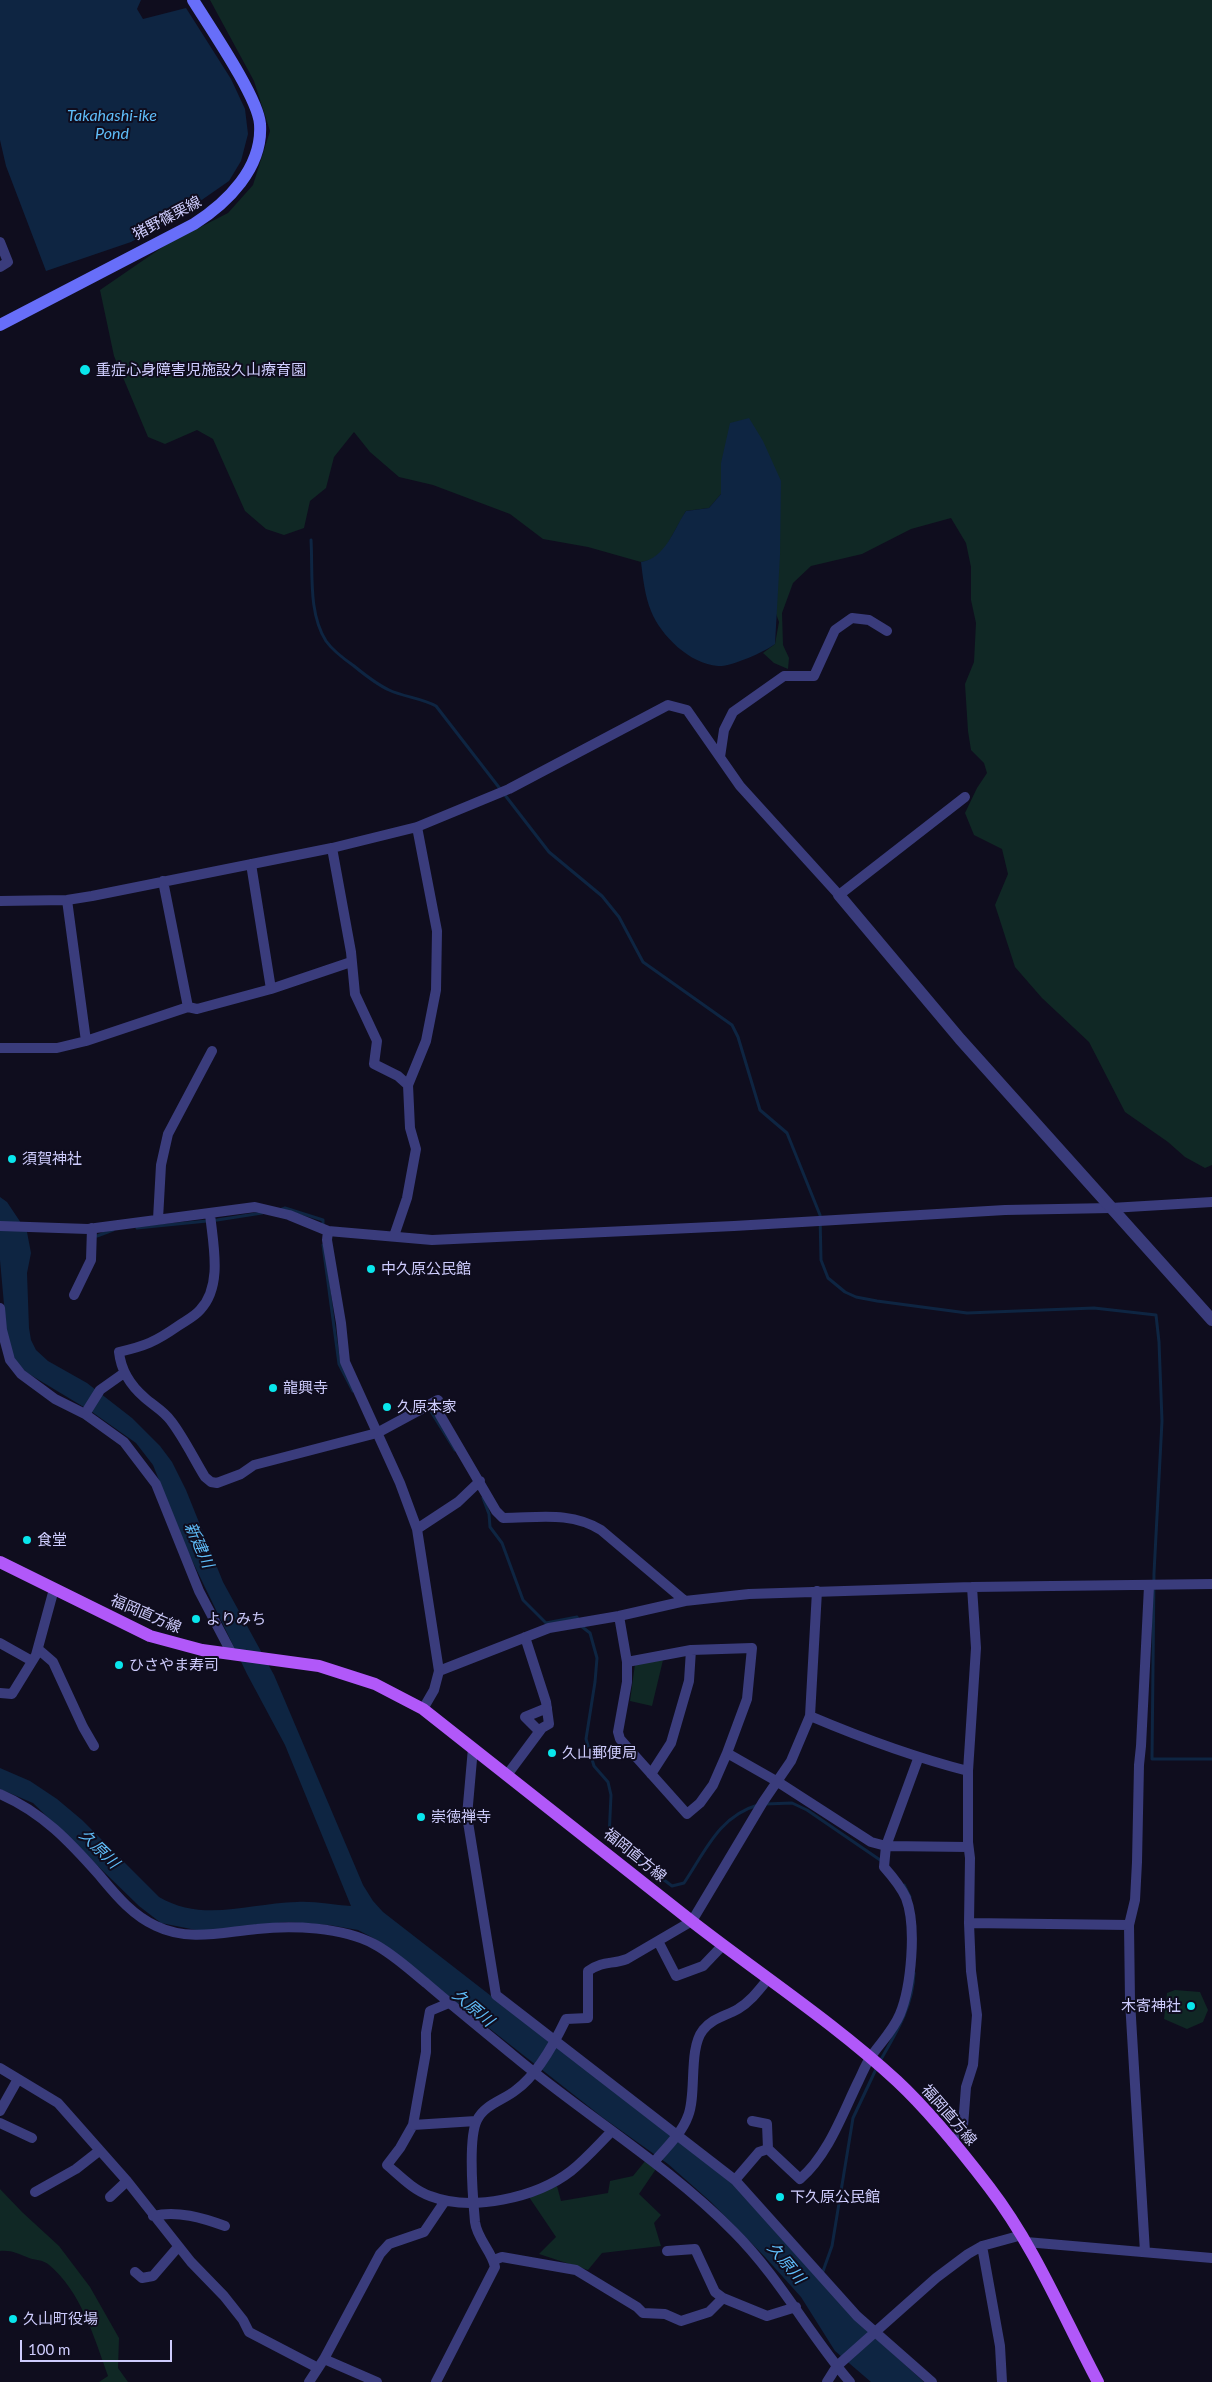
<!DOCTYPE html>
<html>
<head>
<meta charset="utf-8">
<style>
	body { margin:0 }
	#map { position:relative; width:1212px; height:2382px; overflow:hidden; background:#0f0d1e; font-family:Lato,sans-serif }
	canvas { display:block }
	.scale { position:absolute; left:20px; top:2340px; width:152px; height:22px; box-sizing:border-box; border:2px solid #ceccfd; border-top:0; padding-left:6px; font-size:15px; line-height:18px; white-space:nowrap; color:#ceccfd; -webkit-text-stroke:4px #0f0d1e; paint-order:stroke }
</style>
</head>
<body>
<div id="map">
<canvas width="1212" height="2382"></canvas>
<div class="scale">100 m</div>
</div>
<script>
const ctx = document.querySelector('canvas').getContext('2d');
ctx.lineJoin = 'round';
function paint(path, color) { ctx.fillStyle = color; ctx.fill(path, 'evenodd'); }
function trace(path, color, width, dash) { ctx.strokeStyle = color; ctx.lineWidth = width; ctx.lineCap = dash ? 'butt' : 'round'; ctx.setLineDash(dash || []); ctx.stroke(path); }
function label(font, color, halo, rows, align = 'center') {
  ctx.font = font + ' Lato,"Noto Sans JP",sans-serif'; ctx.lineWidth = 4; ctx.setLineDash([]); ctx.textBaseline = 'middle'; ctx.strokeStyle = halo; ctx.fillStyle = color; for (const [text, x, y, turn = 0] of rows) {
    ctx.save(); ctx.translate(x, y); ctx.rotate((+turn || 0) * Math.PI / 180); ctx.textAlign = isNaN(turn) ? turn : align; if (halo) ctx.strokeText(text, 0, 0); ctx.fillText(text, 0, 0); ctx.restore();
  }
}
paint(new Path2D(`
	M210,0H1212V1165L1205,1168L1185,1157L1168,1142L1125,1112L1089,1042L1042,998L1015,967L995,905L1008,874L1002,849L974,835L965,813L977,788L987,773L984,763L971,750L968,731L965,684L974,662L976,623L971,600V567L966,543L951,518L911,529L862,554L811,566L793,583L782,613L783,645L789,658L788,669L774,663L763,653L775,644L779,622L721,463V494L709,508L686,511L664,550L651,560L641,562L588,547L543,539L510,514L433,485L399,477L370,452L354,432L334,457L326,488L310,501L304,528L284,535L266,529L245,511L213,439L197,430L165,444L148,437L114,356L100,290L167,244L228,213L253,185L270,131L254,81Z
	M663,1660L652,1706L630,1701L635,1664Z
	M1175,1990L1200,1992L1208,2010L1203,2022L1187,2029L1164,2019L1167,1993Z
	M646,2160L656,2169L639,2194L661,2215L654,2223L661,2246L602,2253L588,2270L539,2254L556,2237L529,2197L557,2186L561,2201L608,2193L610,2181L633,2176Z
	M0,2189L22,2212L59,2246L90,2287L119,2338L118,2368L128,2382H99L108,2376C94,2337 81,2291 48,2264C43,2260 35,2260 29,2258C18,2254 12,2250 0,2251Z`), '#102825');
paint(new Path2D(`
	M0,0H141L137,9L143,19L186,8L231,79L245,109L248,134L241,161L229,181L183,213L131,242L46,271L6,166L0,140Z
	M749,418L763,441L781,481L780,555L775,644C764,652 731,667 718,666C690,664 661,636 651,611C645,596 643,579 641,562C666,558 673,530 686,511L709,508L721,494V463L730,423Z
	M0,1197L7,1202L27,1232L31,1253L27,1273L29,1328L31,1340L36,1350L48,1361L87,1383L132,1418L160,1446L172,1462L186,1490L223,1582L274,1675L363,1885L373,1901L383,1912L737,2187L879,2341L924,2382H871L835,2351L801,2297L765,2257L711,2202L668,2164L602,2117L377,1940L358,1930L329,1925L287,1922L201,1931L161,1923L139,1906L33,1803L0,1789V1768L30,1781L57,1799L82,1820L159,1897C203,1923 250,1903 297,1902C315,1901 333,1905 351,1906L285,1745L247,1674L185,1546L153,1465L136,1443L92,1412L29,1374L20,1367L13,1356L7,1338L0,1260Z`), '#0e2542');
trace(new Path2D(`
	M311,540C313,572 308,613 326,641C333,651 344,659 354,666C365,675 376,684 389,690C404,697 421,698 436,706L549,852L602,896L619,917L643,962L732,1025L738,1037L760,1110L787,1133L820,1215L821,1260L828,1278L845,1292L856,1297L877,1301L967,1313L1094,1308L1156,1315L1159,1342L1162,1421L1154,1573L1152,1759H1212
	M280,1210L285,1208L323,1220V1226
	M137,1228L217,1220L262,1213
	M97,1236L113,1230
	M323,1245L339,1364L353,1391
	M425,1402L455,1450
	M483,1498L489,1514L490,1527L502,1543L523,1600L546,1623L577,1617L581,1626L590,1633L597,1658L595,1682L586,1739L594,1766L608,1782L611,1795L609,1838L672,1886L684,1883C705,1852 719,1816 758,1805
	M765,1804L792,1803L807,1810L883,1862
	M904,1885L910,1897
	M880,2061C896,2033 913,2006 914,1973
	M822,2274L832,2246L853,2118L877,2067`), '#0e2542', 3);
trace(new Path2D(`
	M0,242L8,262L0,267
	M720,757L724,730L733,712L784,676H814L835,630L852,618L869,620L887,631
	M332,848L351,952L355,994L377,1041L374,1064L398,1076L408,1085
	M251,864L271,989
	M163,881L188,1007
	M67,900L86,1041
	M0,901L67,900L92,896L332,848L417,827L509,789L668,705L687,710L740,786L839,895L965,797
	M0,1048H57L86,1041L188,1007L197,1009L271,989L351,962
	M210,1214C213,1244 223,1286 200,1310C194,1317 185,1321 178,1326C155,1342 145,1346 119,1352C121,1371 131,1386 145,1398C154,1406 164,1411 171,1421C184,1438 194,1459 205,1477L211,1482L217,1483L241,1474L254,1465L377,1433L438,1400L440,1415L496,1511L503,1518C538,1518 570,1511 601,1530L685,1601
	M158,1219L161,1165L168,1134L212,1051
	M0,1226L88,1229L255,1207L289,1215L328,1231L432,1240L734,1226L1005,1210L1111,1208L1212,1202
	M328,1231L327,1240L341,1323L345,1362L400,1483L417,1529L439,1671L434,1690L423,1709
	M394,1236L407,1198L416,1149L410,1128L408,1085L426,1041L436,990L437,931L417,827
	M74,1295L91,1260L92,1228
	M0,1308L2,1330L10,1360L21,1374L55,1399L85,1414L124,1442L156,1484L199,1591L232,1654
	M85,1414L100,1390L124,1373
	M417,1529L458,1502L480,1481
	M619,1616L627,1662V1682L618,1732L620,1739L687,1814L700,1803L713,1785L727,1753L747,1699L752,1648L691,1650L627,1662
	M0,1643L32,1661
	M38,1649L53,1662L83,1727L94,1746
	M439,1671L549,1628L619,1616L685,1601L749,1594L972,1587L1212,1584
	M0,1693L12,1694L36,1655L54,1589
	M810,1716C862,1738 913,1757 968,1771
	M539,1731L525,1717L547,1708
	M473,1748L467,1816L496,1995L735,2180L857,2316L932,2382
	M727,1753L778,1782L871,1842L886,1846L968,1847
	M651,1774L671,1743L689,1681L691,1650
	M507,1775L542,1728L549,1724L546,1702L525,1637
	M0,1794C42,1812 70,1842 100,1876C116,1895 132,1915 156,1926C189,1942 223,1932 257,1929C292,1925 342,1927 374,1944C393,1954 410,1970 426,1983C455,2008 485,2032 514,2056C586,2116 668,2165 734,2232C779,2277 809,2334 850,2382
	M969,1923L1129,1925
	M658,1941L676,1976L703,1966L723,1945
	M449,2003L430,2011L426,2033V2052L413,2125L400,2148L387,2165C400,2176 413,2190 430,2196C471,2212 536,2198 571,2171C586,2159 599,2144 612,2131
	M0,2068L58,2103L127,2181L191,2262L224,2296L243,2320L249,2332L318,2368
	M0,2111L18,2079
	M752,2121L767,2124L768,2149
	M0,2123L32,2138
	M413,2125L476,2121
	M952,2142L963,2126L966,2087L973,2065L977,2015L971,1971L969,1923L970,1858L968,1842V1771L976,1648L972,1587
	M654,2162C666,2148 682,2133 688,2116C697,2094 688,2049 703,2030C712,2018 726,2016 738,2009C751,2001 759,1990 768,1979
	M735,2180L759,2152L768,2149L800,2179C828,2155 842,2115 858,2082C862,2074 865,2066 870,2058C880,2043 893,2031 900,2014C911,1987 917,1927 906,1898C901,1887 892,1876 884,1867L886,1846L918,1759
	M35,2192L76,2169L99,2151
	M110,2197L127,2181
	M153,2216C177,2210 203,2218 225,2226
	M1026,2242L1212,2258
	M982,2246L1000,2346L1002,2382
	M667,2251L695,2249L715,2292L723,2298
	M1145,2252L1130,2001L1129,1925L1135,1900L1137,1862L1139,1765L1141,1746L1149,1586
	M494,2260L502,2257L576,2270L637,2307L643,2313L665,2314L681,2321L709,2312L723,2298L767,2316L796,2307
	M135,2272L142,2278L153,2276L178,2247
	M324,2359L377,2382
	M309,2382L324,2359L380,2254L389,2244L424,2232L445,2201
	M436,2382L495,2267C492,2251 477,2239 475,2222C473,2200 468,2138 477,2120C485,2104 504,2100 516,2090C537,2075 555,2042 566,2019L588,2018V1971C604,1960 611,1965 627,1959L692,1921L763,1802L791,1761L810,1716L817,1591
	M827,2382L837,2366L936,2278L968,2254L982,2246L1022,2235`), '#3a3c7c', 10);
trace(new Path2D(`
	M839,895L960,1039L1212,1320`), '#3a3c7c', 12);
trace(new Path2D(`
	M0,325L194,224C227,203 263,168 260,124C258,97 209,26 193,0`), '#676ef9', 12);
trace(new Path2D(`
	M0,1562L150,1636L202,1650L319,1666L375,1684L423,1709C514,1780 603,1852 694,1923C761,1975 834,2023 897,2081C928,2110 963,2153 989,2187C1035,2247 1063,2316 1098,2382`), '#b158f9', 12);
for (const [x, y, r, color] of [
	[85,370,6,"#09e6ec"],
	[12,1159,5,"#09e6ec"],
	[371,1269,5,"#09e6ec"],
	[273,1388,5,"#09e6ec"],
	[387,1407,5,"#09e6ec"],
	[27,1540,5,"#09e6ec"],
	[196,1619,5,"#09e6ec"],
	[119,1665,5,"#09e6ec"],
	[552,1753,5,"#09e6ec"],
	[421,1817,5,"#09e6ec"],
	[1191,2006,5,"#09e6ec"],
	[780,2197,5,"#09e6ec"],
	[13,2319,5,"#09e6ec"]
]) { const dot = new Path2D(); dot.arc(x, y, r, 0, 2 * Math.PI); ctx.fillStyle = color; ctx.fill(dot); trace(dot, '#0f0d1e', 2); }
label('15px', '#ceccfd', '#0f0d1e', [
	["猪野篠栗線",167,218,-28],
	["福岡直方線",146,1614,23],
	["福岡直方線",635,1855,39],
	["福岡直方線",949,2115,49]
]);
label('15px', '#ceccfd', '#0f0d1e', [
	["重症心身障害児施設久山療育園",96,370],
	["須賀神社",22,1159],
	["中久原公民館",381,1269],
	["龍興寺",283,1388],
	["久原本家",397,1407],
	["食堂",37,1540],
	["よりみち",206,1619],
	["ひさやま寿司",129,1665],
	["久山郵便局",562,1753],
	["崇徳禅寺",431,1817],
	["木寄神社",1181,2006,"right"],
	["下久原公民館",790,2197],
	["久山町役場",23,2319]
], 'left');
label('italic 16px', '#5fbdf9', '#0f0d1e', [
	["Takahashi-ike",112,116],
	["Pond",112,134],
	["新建川",199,1545,66],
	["久原川",99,1849,44],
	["久原川",473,2008,40],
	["久原川",786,2263,50]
]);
</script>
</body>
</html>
